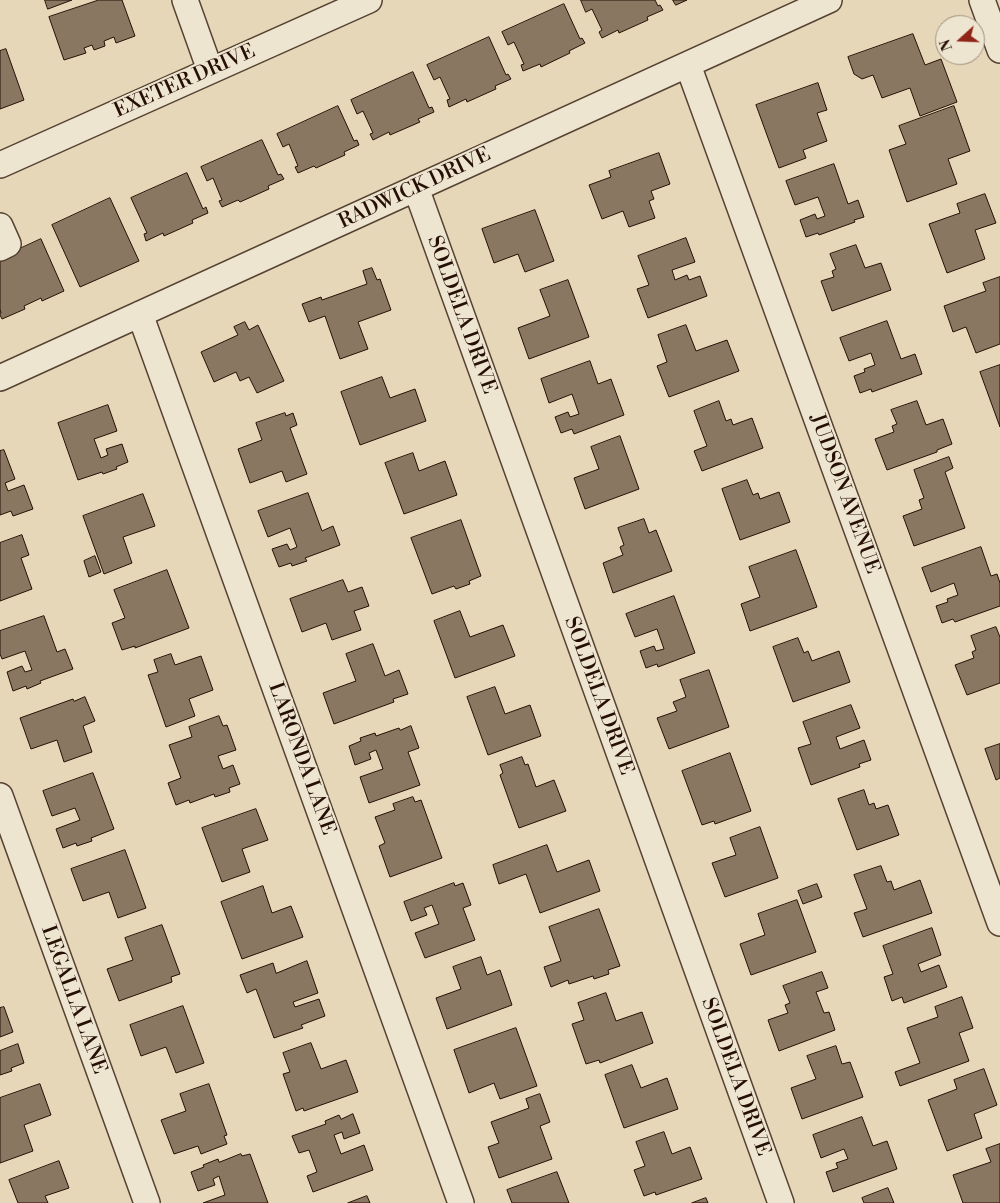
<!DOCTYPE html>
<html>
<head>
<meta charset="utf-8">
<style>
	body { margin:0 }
	#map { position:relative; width:1000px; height:1203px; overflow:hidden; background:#e5d7b8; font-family:"Libre Bodoni",serif }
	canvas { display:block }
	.north { position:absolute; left:935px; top:15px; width:50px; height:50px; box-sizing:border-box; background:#eee5d1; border:1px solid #9e907f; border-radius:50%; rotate:250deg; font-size:14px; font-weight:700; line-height:20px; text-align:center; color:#261005 }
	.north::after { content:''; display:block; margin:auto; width:18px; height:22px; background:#8f2418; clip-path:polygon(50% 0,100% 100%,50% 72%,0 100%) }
</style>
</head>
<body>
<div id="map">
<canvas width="1000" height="1203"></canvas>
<div class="north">N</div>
</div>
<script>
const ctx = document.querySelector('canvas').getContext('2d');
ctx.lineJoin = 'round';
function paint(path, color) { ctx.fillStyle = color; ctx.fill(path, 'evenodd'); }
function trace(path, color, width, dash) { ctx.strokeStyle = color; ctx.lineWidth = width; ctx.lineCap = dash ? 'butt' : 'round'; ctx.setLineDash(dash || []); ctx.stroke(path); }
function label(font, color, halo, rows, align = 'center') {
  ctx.font = font + ' "Libre Bodoni",serif'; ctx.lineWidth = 4; ctx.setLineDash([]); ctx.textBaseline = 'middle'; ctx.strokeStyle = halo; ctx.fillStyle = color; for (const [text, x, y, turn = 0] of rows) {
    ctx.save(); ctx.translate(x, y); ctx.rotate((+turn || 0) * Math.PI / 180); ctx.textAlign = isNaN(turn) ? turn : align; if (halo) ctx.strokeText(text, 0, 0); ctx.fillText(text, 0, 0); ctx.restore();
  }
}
const building = new Path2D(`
	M45,0H72L48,9Z
	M99,0H122L135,36L116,43L114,37L104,41L105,46L94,50L92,45L84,48L86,53L64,60L49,17Z
	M581,0H655L658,6L660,5L663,10L647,17L648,20L619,33L618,30L602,38L599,32L602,30L592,9L586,12Z
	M673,0H687L676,5Z
	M564,4L580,39L582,38L585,43L569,51L570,53L541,67L540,64L523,71L521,65L524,64L514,42L508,45L502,32Z
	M913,34L925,65L941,59L957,102L920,116L910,88L882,98L873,75L862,79L854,74L848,57Z
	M489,37L506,75L508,74L511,79L495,86L496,89L467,102L466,99L449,107L447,100L450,99L440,77L434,80L427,65Z
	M6,49L24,100L0,109V51Z
	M413,72L429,108L432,107L434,112L418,119L420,122L390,135L389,132L373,140L370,134L373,133L363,111L357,114L351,100Z
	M818,83L827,110L817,113L827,141L803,150L806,158L779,168L756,105Z
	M338,106L354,141L357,140L359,145L344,152L345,155L316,168L314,166L298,173L295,167L298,166L289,144L283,147L277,134Z
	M954,106L970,151L948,159L957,184L907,202L889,150L906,144L899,126Z
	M262,140L278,175L281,174L284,179L268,186L269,189L240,202L238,200L222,207L219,201L222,200L213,178L207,181L201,167Z
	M659,153L670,184L651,191L654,199L649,201L655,218L629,227L623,211L602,219L589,185L611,177L609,171Z
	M834,164L848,204L858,200L864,217L854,220L855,222L819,235L818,233L806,237L800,220L815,214L817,219L825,216L818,197L795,205L786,181Z
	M187,173L203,209L206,207L208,213L192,220L193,223L164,236L163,233L146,241L144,234L147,233L131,198Z
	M985,194L996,223L975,230L985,259L947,273L929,224L960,213L957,204Z
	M110,198L139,261L80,287L52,225Z
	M535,210L554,261L525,272L518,254L494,263L482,229Z
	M686,238L695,262L672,270L675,280L687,275L689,280L700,276L707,296L648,318L637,289L649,285L638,256Z
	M41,239L64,291L42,301L41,298L24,306L25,309L2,319L0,315V313H1L0,309V258Z
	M856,245L865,268L881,263L891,290L832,311L821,281L834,277L832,271L836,269L830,254Z
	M372,268L377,280L380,279L391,310L358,322L368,349L340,359L325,316L309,322L302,304L321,297L322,300L367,284L363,271Z
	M1000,277V344L976,353L966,327L953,332L944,306L986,291L983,283Z
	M568,280L589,337L529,359L518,328L550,316L540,290Z
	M887,321L901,359L915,354L922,374L872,392L871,389L860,393L854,376L865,372L864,369L875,365L871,353L849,361L840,338Z
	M245,322L249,330L258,325L284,381L257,393L249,377L240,381L236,372L214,382L201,352L238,335L234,327Z
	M686,325L696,351L727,340L739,371L669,397L657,366L667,362L658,335Z
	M590,361L598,384L611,379L624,415L574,434L572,429L561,433L555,417L568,412L570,417L579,414L572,394L549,403L541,379Z
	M1000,365V427L980,372Z
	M382,377L390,398L415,389L426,421L360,445L341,392Z
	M719,401L726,421L731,419L733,425L752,418L763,448L702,471L694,451L707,446L694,411Z
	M917,401L926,425L943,419L952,444L937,450V452L887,470L875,439L894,432L892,426L897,424L891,410Z
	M108,405L117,431L94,439L101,458L108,455L106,449L122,444L128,462L116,467L117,469L103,474L102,472L78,480L58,423Z
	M285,413L286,416L293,413L297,425L290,428L307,474L286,482L282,471L250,483L238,449L262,440L256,423Z
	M620,436L639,489L585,509L574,478L599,469L591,447Z
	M4,450L15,479L5,483L8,491L24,485L33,509L13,516L11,511L0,515V451Z
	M413,453L419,471L445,461L457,495L404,514L385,463Z
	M949,457L953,468L945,472L965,528L914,546L903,516L922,509L919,500L924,498L914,470Z
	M747,480L753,495L758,493L760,499L779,492L790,522L740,540L722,489Z
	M308,493L322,531L333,526L340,545L305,558L307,561L292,566L291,563L279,567L272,549L287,544L290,550L297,547L290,528L268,537L258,511Z
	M143,494L155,526L123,537L132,563L104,574L83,516Z
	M644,519L649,533L656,530L672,571L613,593L603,563L623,555L620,547L624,545L618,528Z
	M461,520L481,576L469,581L470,584L456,589L454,586L432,594L411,538Z
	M22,535L29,555L21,558L32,589L0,601V543Z
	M981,547L991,576L997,574L1000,583V606L955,622L953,619L942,623L936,606L948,602L947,599L958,595L954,583L931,592L922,568Z
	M796,550L817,607L750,631L741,604L760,597L749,567Z
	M95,556L101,572L89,577L84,561Z
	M167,570L189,628L135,648V646L122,650L112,623L125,618L114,590Z
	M343,580L348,592L362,587L369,606L354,611L361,630L332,640L326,623L302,632L290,599Z
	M674,596L695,653L658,667L657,664L646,668L640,651L654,646L656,651L664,649L657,629L635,637L626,614Z
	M460,611L470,637L503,625L515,656L455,678L434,621Z
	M44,616L57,652L65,649L73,669L40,681L41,683L27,689L26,686L13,691L7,672L22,666L25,672L32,670L25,651L2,659L0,654V631Z
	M996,627L1000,637V683L967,695L955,665L974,658L972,652L976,650L971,636Z
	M798,638L804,653L808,651L812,661L839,651L850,682L793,702L773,647Z
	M373,644L385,676L399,670L408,694L393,699L394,702L334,724L323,693L356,681L346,654Z
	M171,654L175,665L201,656L213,690L189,699L195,716L166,727L148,675L158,672L154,660Z
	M709,670L729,727L669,749L657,718L677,711L673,702L686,697L680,680Z
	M495,687L505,714L530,705L541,736L488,755L467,697Z
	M85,697L95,721L83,726L92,752L64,762L57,740L31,749L20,718L73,699L74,701Z
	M851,705L860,728L836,737L840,749L864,740L871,760L859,764L860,767L811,785L798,748L811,744L803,722Z
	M219,716L223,726L227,725L236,750L218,756L223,769L233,765L240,784L229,788L230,792L215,797L214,794L190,803L189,800L176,805L168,783L181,778L169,745L192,737L189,727Z
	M411,726L419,748L408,752L420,785L369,803L360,777L383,769L376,750L369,753L371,759L355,765L349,746L361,741L360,738L375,733L376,736L399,728L400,730Z
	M1000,744V778L996,780L985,749Z
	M730,753L751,811L715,824L714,821L702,825L682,771Z
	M522,757L525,765L528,764L536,787L554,780L566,811L519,828L500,775L503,773L500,765Z
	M93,773L114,829L91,838L92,841L77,846L76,843L63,848L56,829L80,820L75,808L52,816L43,791Z
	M864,790L869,805L874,803L876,809L888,805L899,835L857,850L838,799Z
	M413,797L415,802L421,800L442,858L390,877L379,846L385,843L375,817L395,810L393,804Z
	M256,809L268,840L242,849L250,872L222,882L202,828Z
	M760,827L778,878L725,897L712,863L736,855L730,838Z
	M547,845L557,872L589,860L600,891L540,913L526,874L499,884L493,865Z
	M125,850L146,908L118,918L109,892L83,901L71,869Z
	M881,866L887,882L891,881L894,890L920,880L932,913L863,937L854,913L867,909L854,875Z
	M454,883L455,886L463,883L471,905L463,908L475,940L425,958L415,933L439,924L432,905L424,908L427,915L411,921L404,902Z
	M817,884L822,897L803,904L798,891Z
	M263,886L272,913L291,906L303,937L242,959L221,902Z
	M797,900L816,952L751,975L740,944L765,935L758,914Z
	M599,909L620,966L608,970L609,974L594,979L593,976L569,984L568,980L551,987L544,967L561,961L549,927Z
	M162,925L180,974L171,977L172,982L119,1001L107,969L133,960L125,938Z
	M932,928L941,955L918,964L921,972L939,965L947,987L904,1003L902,997L892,1001L884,977L893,974L883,946Z
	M481,957L487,975L500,970L512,1005L447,1029L436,998L461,989L453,967Z
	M307,961L318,993L293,1002L295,1007L319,999L325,1016L301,1025L303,1028L274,1038L256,989L247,993L240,975L273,963L276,973Z
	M822,972L828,988L816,992L824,1013L829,1012L835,1030L779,1051L768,1020L788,1013L785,1005L790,1003L783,986Z
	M606,993L616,1021L642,1012L653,1043L600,1063L599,1060L586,1064L572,1024L584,1020L578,1003Z
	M962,997L973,1028L959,1033L969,1061L900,1086L895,1072L920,1063L907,1028L938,1017L935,1007Z
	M183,1006L204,1063L176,1073L166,1047L141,1056L130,1025Z
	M4,1007L13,1032L0,1037V1008Z
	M516,1028L537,1086L500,1099L494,1083L469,1093L454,1050Z
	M311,1043L321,1069L346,1060L358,1092L304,1111L303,1108L296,1111L283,1074L290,1072L283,1053Z
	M18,1044L24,1063L11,1068L12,1071L0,1075V1051Z
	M836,1046L842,1064L850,1062L863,1097L802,1119L791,1088L816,1079L807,1056Z
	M632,1065L641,1088L667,1078L678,1109L624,1128L605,1075Z
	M984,1069L997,1105L974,1114L982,1138L947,1151L928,1100L957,1089L954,1080Z
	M40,1084L51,1115L24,1125L33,1151L0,1163V1098Z
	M209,1084L227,1135L224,1136L227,1144L201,1154L198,1146L174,1154L161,1120L186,1111L180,1094Z
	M540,1094L550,1122L540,1126L552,1159L499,1178L488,1147L499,1143L491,1122L529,1108L526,1099Z
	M353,1114L360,1133L344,1139L342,1132L334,1135L341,1154L364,1145L373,1170L313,1192L307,1176L317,1172L309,1150L299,1153L292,1136L326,1124L325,1121L339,1115L341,1119Z
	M862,1117L873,1146L887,1141L897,1169L833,1192L826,1172L838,1168L836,1163L848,1159L844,1149L821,1158L813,1135Z
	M664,1132L672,1154L690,1147L702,1179L656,1195L655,1192L644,1196L634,1170L645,1166L636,1142Z
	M1000,1144V1203H963L953,1175L991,1162L986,1149Z
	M241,1154L242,1156L250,1154L268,1203H203L225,1195L219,1176L213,1179L215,1185L198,1191L191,1172L204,1167L203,1165L218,1159L219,1162Z
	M59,1161L69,1188L45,1196L48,1203H18L9,1180Z
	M557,1172L569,1203H512L507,1190Z
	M888,1188L894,1203H864L862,1198Z
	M367,1196L370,1203H348Z
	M706,1198L708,1203H692Z`);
paint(building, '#897762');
trace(building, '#261005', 1);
const minor = new Path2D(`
	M185,0L210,70
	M982,0L1000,50
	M688,65L1000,923
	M0,165L369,0
	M416,188L781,1203
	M0,226L8,244L0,248
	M140,314L461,1203
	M0,378L829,0
	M0,796L147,1203`);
trace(minor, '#564232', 28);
trace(minor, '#eee5d1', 25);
label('20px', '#261005', '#eee5d1', [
	["EXETER DRIVE",185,82,-24],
	["RADWICK DRIVE",415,189,-25],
	["SOLDELA DRIVE",461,315,70],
	["JUDSON AVENUE",844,494,70],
	["SOLDELA DRIVE",598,696,70],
	["LARONDA LANE",301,759,70],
	["LEGALLA LANE",73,1000,70],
	["SOLDELA DRIVE",735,1077,70]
]);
</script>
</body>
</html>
